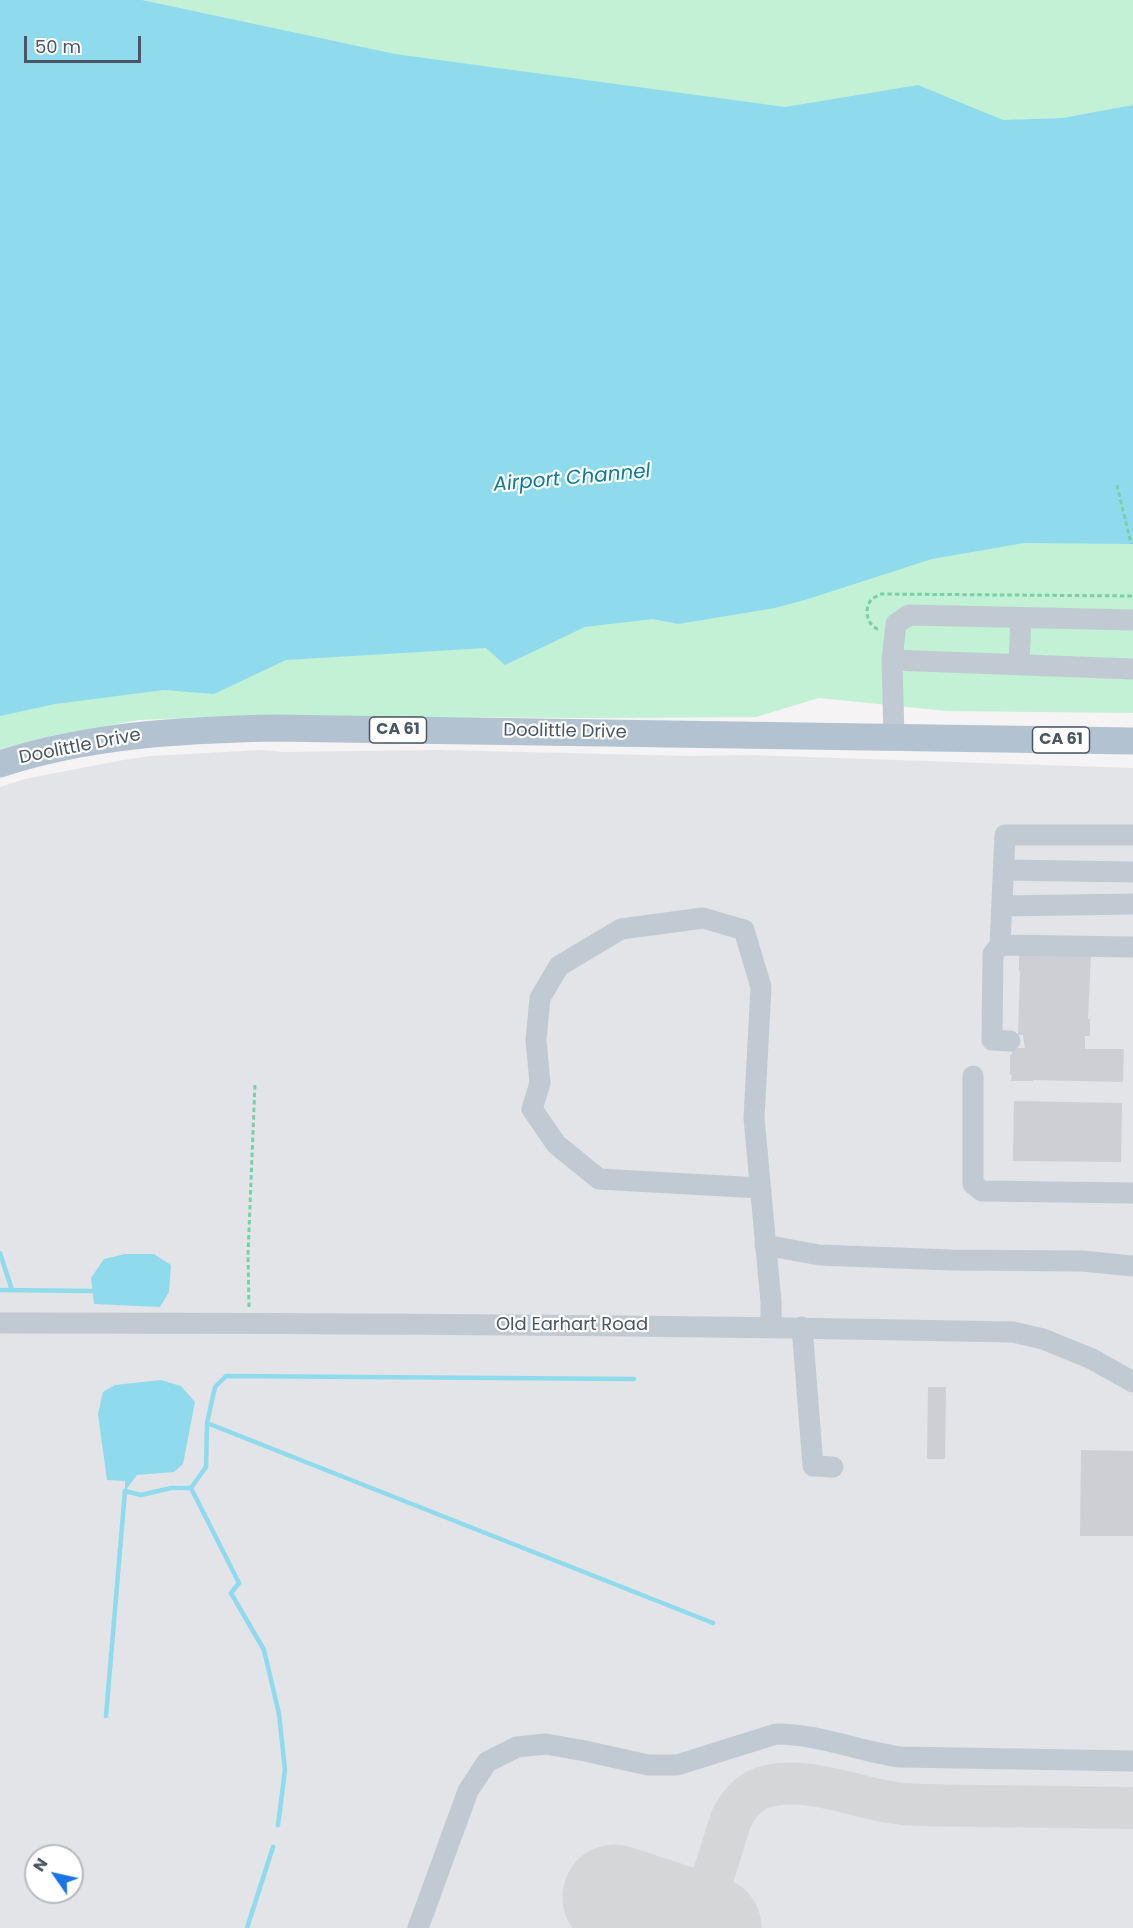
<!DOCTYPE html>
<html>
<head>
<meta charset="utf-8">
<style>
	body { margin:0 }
	#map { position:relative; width:1133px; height:1928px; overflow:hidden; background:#f5f3f3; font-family:Poppins,sans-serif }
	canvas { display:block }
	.north { position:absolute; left:24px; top:1844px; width:60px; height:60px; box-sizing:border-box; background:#fff; border:2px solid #b7bbc0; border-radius:50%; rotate:304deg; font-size:16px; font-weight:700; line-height:24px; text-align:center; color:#4a5661 }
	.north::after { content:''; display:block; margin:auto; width:21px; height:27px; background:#1a73e8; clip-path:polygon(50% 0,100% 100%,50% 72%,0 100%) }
	.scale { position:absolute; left:24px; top:36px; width:117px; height:27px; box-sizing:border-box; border:3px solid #4a5661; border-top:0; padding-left:8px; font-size:18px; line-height:21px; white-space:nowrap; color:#4a5661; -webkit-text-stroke:4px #fff; paint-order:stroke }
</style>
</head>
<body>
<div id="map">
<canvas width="1133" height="1928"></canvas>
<div class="north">N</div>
<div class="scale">50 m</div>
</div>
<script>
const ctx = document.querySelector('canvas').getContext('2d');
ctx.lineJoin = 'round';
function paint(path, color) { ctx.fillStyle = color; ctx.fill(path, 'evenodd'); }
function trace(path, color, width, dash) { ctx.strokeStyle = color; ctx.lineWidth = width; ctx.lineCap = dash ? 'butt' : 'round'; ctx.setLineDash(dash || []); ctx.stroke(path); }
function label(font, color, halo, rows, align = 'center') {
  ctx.font = font + ' Poppins,sans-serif'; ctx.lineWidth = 4.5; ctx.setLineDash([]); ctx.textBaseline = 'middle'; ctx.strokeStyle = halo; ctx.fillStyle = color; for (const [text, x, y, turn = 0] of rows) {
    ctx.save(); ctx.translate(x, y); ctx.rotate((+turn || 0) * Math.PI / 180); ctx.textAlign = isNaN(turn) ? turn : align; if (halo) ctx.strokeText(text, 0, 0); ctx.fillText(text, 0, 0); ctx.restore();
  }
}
paint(new Path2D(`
	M262,750L284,752L440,750L691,756L748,755L1133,768V1928H0V787L25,779L123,760L151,756ZM36,1856H72V1892H36Z`), '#e2e4e7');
paint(new Path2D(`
	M0,0H1133V713L947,711L819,698L756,717L601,718L230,716L139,720L55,735L0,749Z`), '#c3f1d5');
paint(new Path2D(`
	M0,0H142L395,54L785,107L918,85L1003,120L1063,118L1133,105V544L1024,543L932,559L808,599L775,608L678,624L653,619L585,627L505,665L486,648L286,660L214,694L164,690L55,704L0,716Z
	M125,1254H154L171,1265L169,1292L160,1307L94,1304L91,1278L104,1259Z
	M161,1380L181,1386L195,1402L183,1464L174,1472L137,1475L125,1491V1481L107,1480L98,1414L103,1392L115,1385Z`), '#90daee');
trace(new Path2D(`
	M0,1253L12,1290
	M0,1290L93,1291
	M207,1423L215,1387L226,1376L634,1379
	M191,1488L206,1467L207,1423L713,1623
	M106,1716L125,1491L141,1495L171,1488H191L239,1583L231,1593L264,1650L279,1714L285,1770L278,1825
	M247,1928L273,1847`), '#90daee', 4.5);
trace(new Path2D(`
	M633,1928L649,1916L661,1912
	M722,1928L709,1909L706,1899L731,1819C739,1803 750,1790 768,1786C813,1776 859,1800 903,1804C931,1806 959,1805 986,1806C1035,1807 1084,1807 1133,1808`), '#d5d6d8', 42);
trace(new Path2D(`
	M615,1897L709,1928`), '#d5d6d8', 105);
paint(new Path2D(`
	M1019,954H1091L1088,1019H1090V1036H1085V1049H1124L1123,1082L1033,1080V1081H1011L1012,1075H1010V1055H1012V1048H1025L1023,1035H1018L1020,971H1019Z
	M1014,1101L1122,1103L1121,1162L1013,1161Z
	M928,1387H946L945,1459H927Z
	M1081,1450L1133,1451V1536H1080Z`), '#cdcfd5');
trace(new Path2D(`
	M1117,485L1131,544
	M878,629C867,626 863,608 872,599C873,598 879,595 881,594L1133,596
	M249,1307L248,1255L255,1083`), '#7ad0a6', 3, [4.5, 3]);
trace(new Path2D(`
	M892,660L1133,669
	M1019,665L1021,618
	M894,737L892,660L896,624L909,615L1133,620
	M1004,870L1133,872
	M1002,906L1133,904
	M1000,945L1005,835H1133
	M1010,1041L992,1040L993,954L1000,945L1133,947
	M973,1076V1184L982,1191L1133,1193
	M760,1188L599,1179L556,1144L532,1109L540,1083L536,1040L540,998L559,966L621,929L703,918L744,930L761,987L754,1118L771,1302V1327
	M765,1245L819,1255L951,1260L1082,1261L1133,1266
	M0,1323C338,1323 676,1325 1013,1332L1043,1339L1092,1359L1133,1382
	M802,1327L813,1466L833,1467
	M418,1928L468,1791L487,1762L517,1747L546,1744L585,1751L648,1765H677L776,1734C819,1734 858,1751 900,1757L1133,1761`), '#c1cad2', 21);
trace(new Path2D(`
	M0,764C88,735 182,730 273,728L1133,741`), '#b3c2d1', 27);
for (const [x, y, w] of [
	[398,730,57],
	[1061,740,57]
]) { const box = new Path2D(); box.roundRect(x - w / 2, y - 13, w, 26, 4.5); ctx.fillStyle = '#fff'; ctx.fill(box); trace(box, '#4a5661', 1.5); }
label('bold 16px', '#4a5661', null, [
	["CA 61",398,730],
	["CA 61",1061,740]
]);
label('18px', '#4a5661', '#fff', [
	["Doolittle Drive",565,732,1],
	["Doolittle Drive",80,747,-11],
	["Old Earhart Road",572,1325]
]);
label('italic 20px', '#0c7c9b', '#fff', [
	["Airport Channel",572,479,-5]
]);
</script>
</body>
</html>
